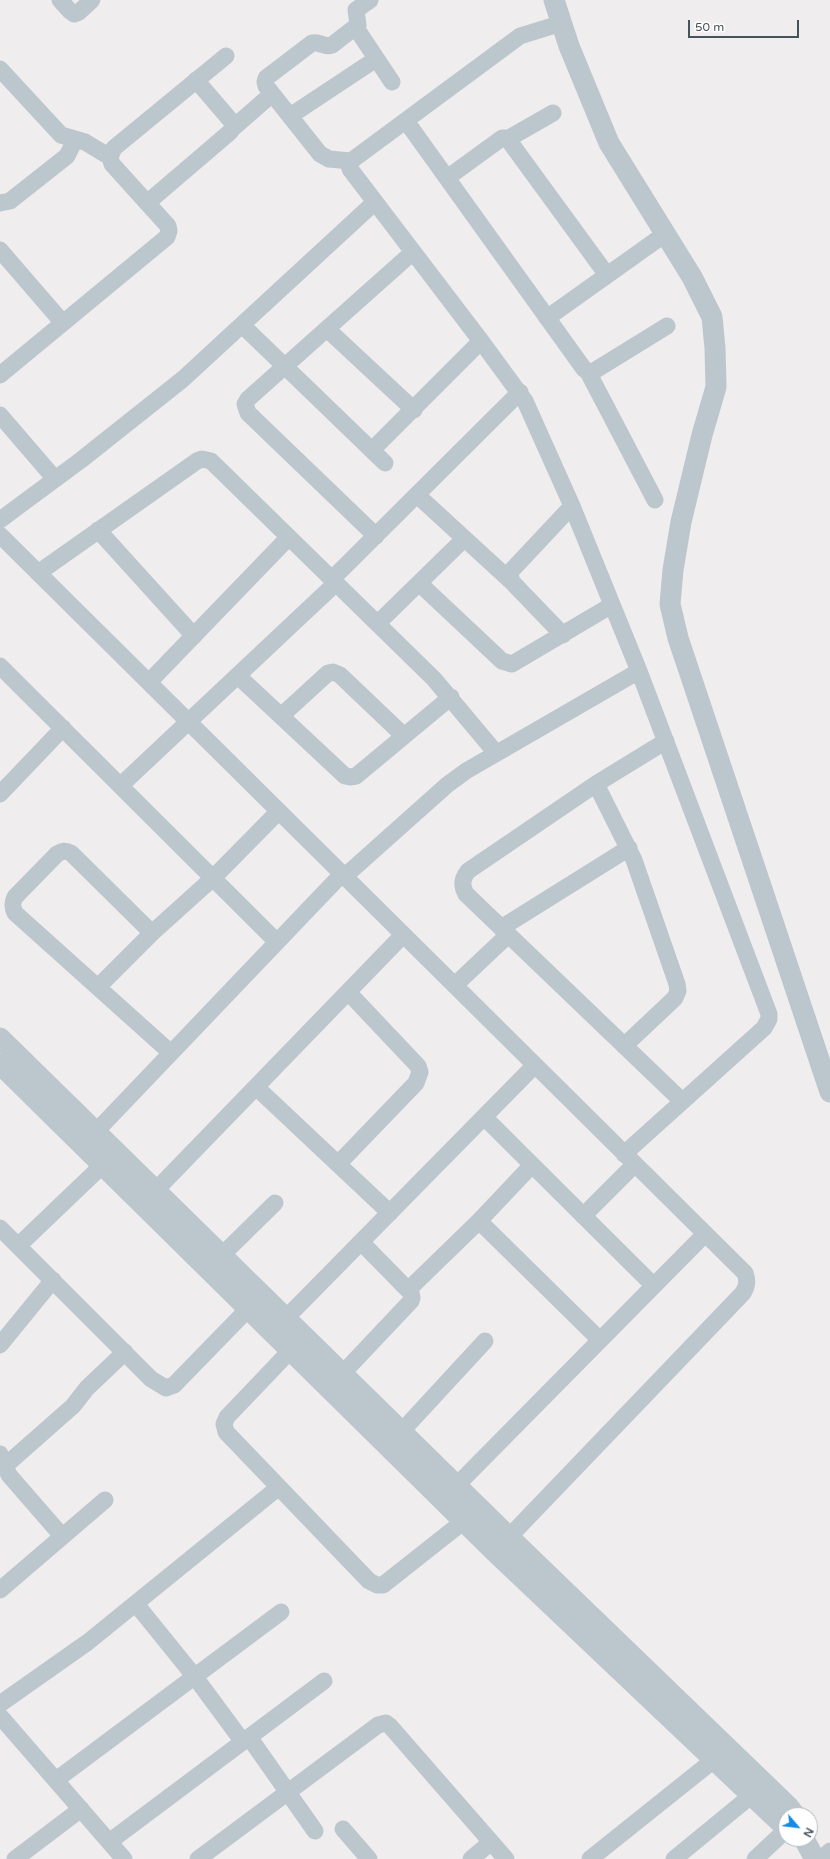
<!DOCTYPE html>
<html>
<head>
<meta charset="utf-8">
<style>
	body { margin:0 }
	#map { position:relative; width:830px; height:1859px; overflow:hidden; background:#f0edee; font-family:"Varela Round",sans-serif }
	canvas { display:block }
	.north { position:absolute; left:778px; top:1807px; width:40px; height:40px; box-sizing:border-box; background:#fff; border:1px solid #b5bbbd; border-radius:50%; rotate:118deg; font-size:11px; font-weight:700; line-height:16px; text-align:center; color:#45545b }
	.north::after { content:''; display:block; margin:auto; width:14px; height:18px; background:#148be4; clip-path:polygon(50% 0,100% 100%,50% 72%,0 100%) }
	.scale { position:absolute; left:688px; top:20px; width:111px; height:18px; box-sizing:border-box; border:2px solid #45545b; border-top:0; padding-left:5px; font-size:12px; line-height:14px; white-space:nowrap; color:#45545b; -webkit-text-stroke:3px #fff; paint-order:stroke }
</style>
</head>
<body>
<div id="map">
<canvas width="830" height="1859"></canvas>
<div class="north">N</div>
<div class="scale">50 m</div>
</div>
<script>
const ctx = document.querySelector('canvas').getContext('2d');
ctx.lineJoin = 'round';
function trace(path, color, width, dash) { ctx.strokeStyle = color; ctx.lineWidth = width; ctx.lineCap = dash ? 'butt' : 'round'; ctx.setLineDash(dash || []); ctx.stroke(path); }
trace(new Path2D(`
	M60,0L70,11L74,14L79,12L92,0
	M562,23L520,36L351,161L349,164L350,169L481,341L525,401L572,506L639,671L769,1014V1019L764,1028L624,1154
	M356,28L392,82
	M0,69L61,135L85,142L110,157
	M290,116L376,59
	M406,121L584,369L588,372L594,371L667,326
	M233,128L272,94
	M507,138L511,137L553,113
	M351,161L329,159L320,154L266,86L265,82L266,78L312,43C320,41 324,48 332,45L358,25L356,10L370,0
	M447,178L502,138H507L607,275
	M0,203L10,201L67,156L75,140
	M147,203L230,132L233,128L232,122L196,80
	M0,250L63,323
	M547,318L665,234
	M242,325L385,463
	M327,329L414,410
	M588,372L655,500
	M0,375L167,237L169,231L168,226L112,164L110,157L114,148L226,56
	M0,415L55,479
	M372,450L481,341
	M417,495L512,582
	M0,520L81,460L183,379L375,202
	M98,530L194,636
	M0,535L745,1273C748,1281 747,1286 743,1293L509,1537
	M376,536L248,413L245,404L248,399L413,252
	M38,573L197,461L202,459L211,461L434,679L496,753
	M332,579L520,392
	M419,583L502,661L512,664L612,605
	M378,623L464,539
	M563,635L512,582L510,574L512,570L572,506
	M0,666L277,942
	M238,676L345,776L350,777L356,776L451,697
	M149,682L289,537
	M281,716L328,673L333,672L340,675L404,736
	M666,741L596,784L468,871C462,879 461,885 466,894L682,1101
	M596,784L634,860L677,984L678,991L675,998L624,1046
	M120,786L336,583
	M0,794L63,728
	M345,876L447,785L466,771L639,671
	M501,928L629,848
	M152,933L71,853C65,850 62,851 57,854L15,897C12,903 12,907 15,913L171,1053
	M455,985L508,935
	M98,987L152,933L213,878L279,811
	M256,1087L390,1213
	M484,1117L654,1286
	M87,1141L342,874
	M338,1164L416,1083L420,1072L418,1066L348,992
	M155,1191L403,935
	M583,1216L635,1164
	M479,1221L600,1340
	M0,1228L151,1379L166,1388L174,1385L248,1309
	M18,1246L111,1157
	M221,1256L275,1203
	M408,1290L479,1221L532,1165
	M286,1318L535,1065
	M0,1345L53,1280
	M290,1351L227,1417L224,1424L226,1432L369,1581L377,1585H383L464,1521
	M342,1374L411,1301L412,1298L411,1293L361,1242
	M401,1432L485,1341
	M0,1454L9,1475L62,1536
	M5,1466L73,1406L87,1388L125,1352
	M457,1485L705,1234
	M0,1590L105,1500
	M136,1604L195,1677L243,1742
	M0,1704L88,1642L279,1487
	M0,1716L124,1859
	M249,1737L315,1831
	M56,1780L281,1612
	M343,1829L369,1859
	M109,1842L324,1681
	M15,1859L81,1809
	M198,1859L378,1725L386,1723L390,1726L506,1859
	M471,1859L490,1843
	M590,1859L715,1759
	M674,1859L752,1795
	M755,1859L786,1830
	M821,1859L830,1851`), '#bbc7cd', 17);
trace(new Path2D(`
	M554,0L569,46L609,143L692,277L712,317L715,348L716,387L702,435L681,522L673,570L670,604L678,638L830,1092
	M0,1038L509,1537L788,1806L795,1815
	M0,1064L495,1552L786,1828
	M804,1839L815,1859`), '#bbc7cd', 21);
</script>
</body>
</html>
